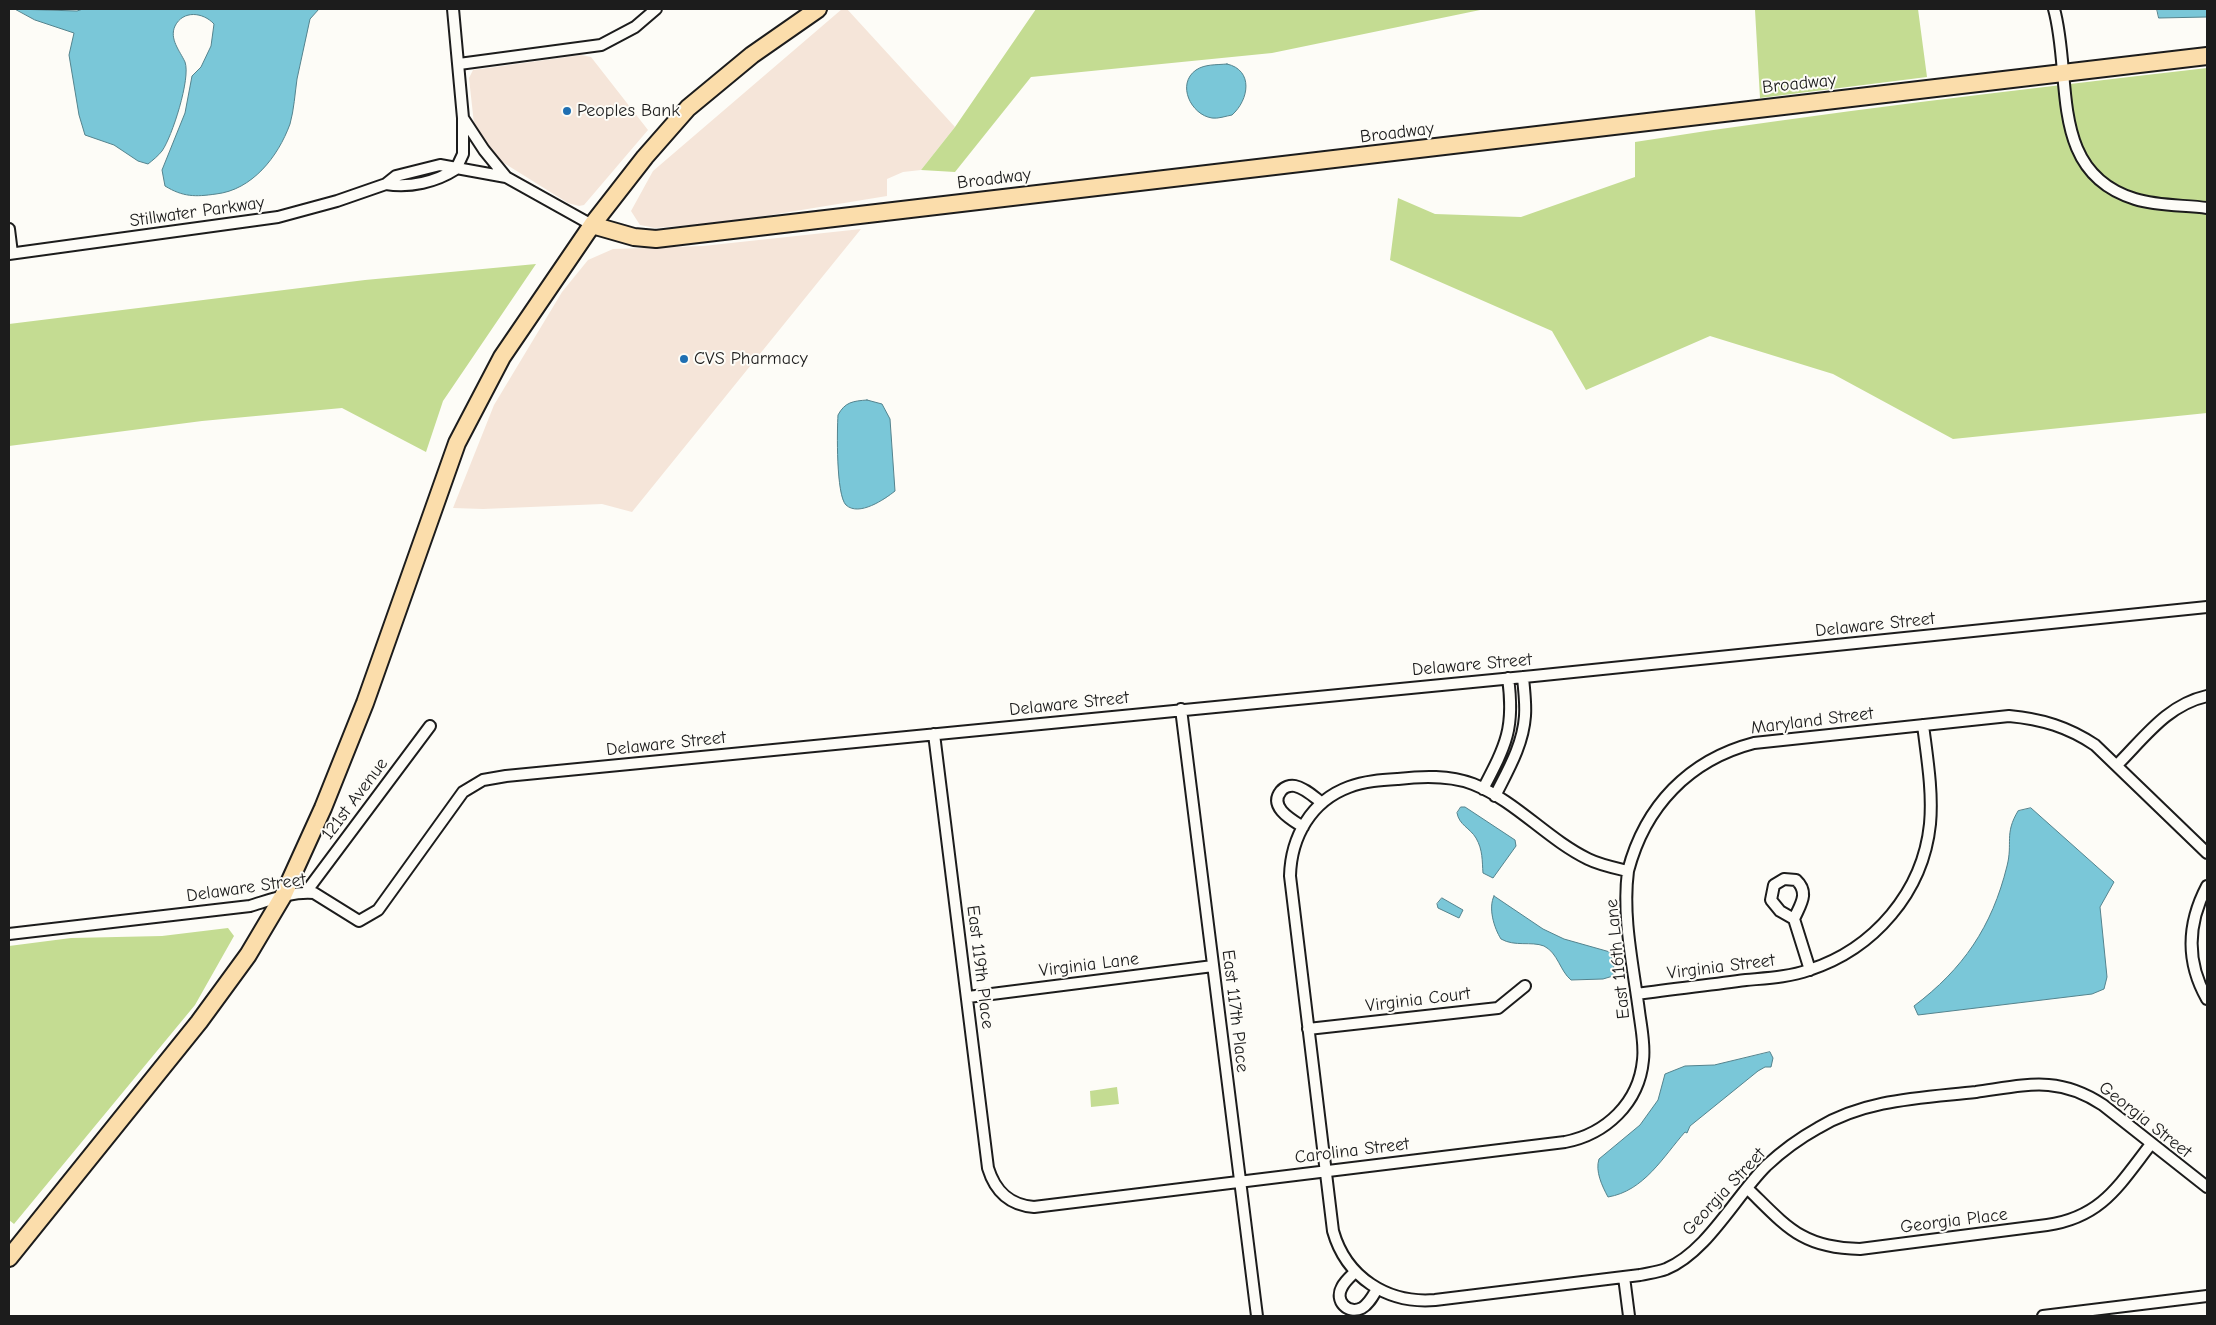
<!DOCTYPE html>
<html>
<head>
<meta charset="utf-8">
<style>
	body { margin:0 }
	#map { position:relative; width:2216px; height:1325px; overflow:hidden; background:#fdfcf7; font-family:"Comic Neue",sans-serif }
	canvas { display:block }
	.frame { position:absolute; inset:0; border:10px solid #1c1c1c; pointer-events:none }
</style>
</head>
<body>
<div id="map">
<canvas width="2216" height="1325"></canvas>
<div class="frame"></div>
</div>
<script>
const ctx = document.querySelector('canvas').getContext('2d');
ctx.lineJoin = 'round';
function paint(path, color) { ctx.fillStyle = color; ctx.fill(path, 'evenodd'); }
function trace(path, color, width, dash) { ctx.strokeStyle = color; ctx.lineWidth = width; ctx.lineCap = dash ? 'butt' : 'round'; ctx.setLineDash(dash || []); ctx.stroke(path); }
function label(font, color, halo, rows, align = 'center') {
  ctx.font = font + ' "Comic Neue",sans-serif'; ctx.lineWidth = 4; ctx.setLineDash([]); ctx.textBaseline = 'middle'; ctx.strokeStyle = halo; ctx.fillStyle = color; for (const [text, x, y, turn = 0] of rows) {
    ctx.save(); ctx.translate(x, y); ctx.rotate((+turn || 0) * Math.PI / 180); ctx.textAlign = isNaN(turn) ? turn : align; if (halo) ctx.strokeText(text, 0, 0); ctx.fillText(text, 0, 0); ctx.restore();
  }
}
paint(new Path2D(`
	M842,9H847L955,127L921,170L903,172L887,179V196L728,222L655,228L640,225L631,211L653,171Z
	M581,55L591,57L648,130L584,205L579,206L568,203L499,160L481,140L474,124L469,78L473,70Z
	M861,229L632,512L602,504L483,509L453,508L494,405L562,292L588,260L613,249L703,246Z`), '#f5e5d9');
paint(new Path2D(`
	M1036,9H1485L1272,53L1031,77L955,172L921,170L955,127Z
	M1753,9H1918L1927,77L1760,98L1755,10Z
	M2207,68V413L1953,439L1833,374L1710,336L1586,390L1552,331L1390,260L1398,198L1435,214L1521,217L1635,177V142C1825,112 2016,90 2207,68Z
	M536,264L443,401L426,452L342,408L202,421L9,446V324L365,280Z
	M228,928L234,936L195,1005L14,1224L9,1220V946L71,938L162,936Z
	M1117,1087L1119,1104L1091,1107L1090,1091Z`), '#c4dc92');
const water = new Path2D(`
	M15,9L77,11L83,9H319L310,19C306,39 301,59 297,79C295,93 294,110 290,124C278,157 252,190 216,194C195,197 183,197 165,186L162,170L185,113L192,76L201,67L211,46L214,24C203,12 183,10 175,26C169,39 180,51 185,62C191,78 172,137 162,151C158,156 153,160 148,164L138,161L114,145L85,135L79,115L69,55L74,33L35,20Z
	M2157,9H2207V17L2159,18Z
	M1227,64C1254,70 1249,100 1232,115C1226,116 1218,119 1212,118C1191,115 1176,84 1196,70C1205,64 1216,65 1227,64Z
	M867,400L882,404L890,419L895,491C885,499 859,517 846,505C836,495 837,430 838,415C845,402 853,401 867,400Z
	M1461,807H1465L1515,840L1516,846L1493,878L1483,873C1482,861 1483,850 1476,838C1470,828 1459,825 1457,813Z
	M2031,808L2114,882L2100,907L2107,977L2104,989L2092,994L1918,1015L1914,1006C1963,969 1992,927 2007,866C2013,843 2004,834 2018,811Z
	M1494,896L1543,929L1564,939L1610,952L1614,964L1613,976L1603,979L1571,980C1560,971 1558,953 1544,946C1531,941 1515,947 1501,939C1494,928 1488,908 1494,896Z
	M1442,898L1463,910L1459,918L1438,908L1437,904Z
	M1770,1052L1773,1058L1771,1067H1765L1758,1071L1690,1126L1687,1133L1685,1132C1663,1157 1644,1191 1608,1197C1602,1186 1595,1171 1599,1159L1640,1125L1658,1100L1665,1074L1685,1066L1714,1065Z`);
paint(water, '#7ac7d8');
trace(water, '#54838d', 1);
const street = new Path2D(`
	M453,9L463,118V154L456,169
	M2054,9C2073,77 2047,172 2135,199C2157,206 2184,205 2207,208
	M459,64L601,45L635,27L656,9
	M463,118L484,150L506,177
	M386,184C410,188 436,182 456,169
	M9,229L12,253
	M9,254L278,217L337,201L386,184L396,176L440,165L506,177L592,225
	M1181,709L1257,1316
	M934,734L988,1168C995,1191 1009,1205 1034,1207L1565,1142C1606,1134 1639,1103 1643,1060C1645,1044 1641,1027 1639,1011C1633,965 1622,917 1628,871
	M2117,765C2145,737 2167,705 2207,696
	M1483,789C1506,745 1515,728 1508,678
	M1495,796C1508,770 1523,745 1525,716C1526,703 1524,690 1523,677
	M1303,827C1292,820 1268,807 1281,791C1284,787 1290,785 1295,786C1305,788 1314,797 1322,803
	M2207,853L2095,745C2068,727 2042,719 2009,716L1754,743C1689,760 1645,806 1628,871C1615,868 1600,865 1588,859C1547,839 1516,801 1473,784C1449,775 1423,776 1398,779C1382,780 1365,781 1349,787C1311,801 1291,837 1290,876L1333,1231C1346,1277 1387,1304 1435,1300L1640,1275C1649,1273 1658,1272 1666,1269C1707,1252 1735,1197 1766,1166C1781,1152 1800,1138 1818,1128C1866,1099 1922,1098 1976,1092C2026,1085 2058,1075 2103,1105L2207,1187
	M2207,886C2187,924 2186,962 2207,999
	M306,892L430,726
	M1794,919C1800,905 1810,893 1796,880L1784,879L1774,885L1771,900L1780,911L1794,919L1810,970
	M9,934L250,906C270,900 292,891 314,893L359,921L378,910L463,792L483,780L506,776L1534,676L2207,607
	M1637,994C1673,989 1709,985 1746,980C1767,978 1789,977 1809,970C1874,949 1923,892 1930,824C1933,792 1927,757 1923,725
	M968,997L1213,966
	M1308,1029L1498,1008L1525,986
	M1748,1189C1787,1227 1802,1248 1860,1249L2047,1225C2102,1217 2119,1185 2151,1144
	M1355,1272C1351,1276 1345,1281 1342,1287C1334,1301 1348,1315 1362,1308C1369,1304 1373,1296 1377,1289
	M1624,1277L1629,1316
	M2043,1316L2207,1296`);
const primary = new Path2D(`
	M592,225L634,237L656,239L2207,56
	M9,1258L199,1022L248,955L283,896L323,808L365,703L457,443L502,357L592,225L645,157L688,108L752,55L818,9`);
trace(street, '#1c1c1c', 14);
trace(primary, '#1c1c1c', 20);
trace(street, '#fdfcf7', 10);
trace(primary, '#fbddab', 16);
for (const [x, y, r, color] of [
	[567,111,5,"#1f6fb2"],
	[684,359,5,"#1f6fb2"]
]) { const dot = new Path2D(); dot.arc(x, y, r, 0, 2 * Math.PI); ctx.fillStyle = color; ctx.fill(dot); trace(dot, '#fdfcf7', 2); }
label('18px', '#1c1c1c', '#fdfcf7', [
	["Broadway",1799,84,-6],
	["Broadway",1397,133,-7],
	["Broadway",994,179,-7],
	["Stillwater Parkway",197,212,-8],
	["Delaware Street",1875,625,-6],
	["Delaware Street",1472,665,-5],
	["Delaware Street",1069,704,-6],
	["Maryland Street",1812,721,-7],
	["Delaware Street",666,744,-6],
	["121st Avenue",355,799,-53],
	["Delaware Street",246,888,-8],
	["East 116th Lane",1618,959,-96],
	["Virginia Lane",1089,965,-7],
	["East 119th Place",980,967,83],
	["Virginia Street",1721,967,-7],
	["Virginia Court",1418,1000,-7],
	["East 117th Place",1235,1011,83],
	["Georgia Street",2145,1120,38],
	["Carolina Street",1352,1151,-7],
	["Georgia Street",1724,1192,-47],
	["Georgia Place",1954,1221,-7]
]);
label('18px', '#1c1c1c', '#fdfcf7', [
	["Peoples Bank",577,111],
	["CVS Pharmacy",694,359]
], 'left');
</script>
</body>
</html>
